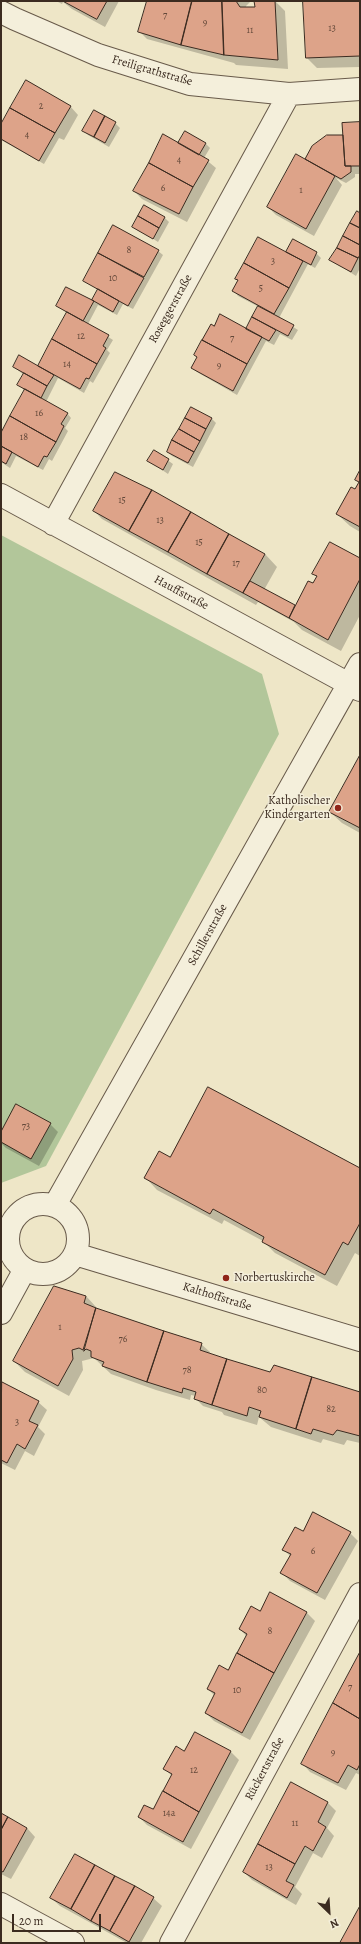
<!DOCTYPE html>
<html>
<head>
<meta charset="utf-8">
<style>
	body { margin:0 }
	#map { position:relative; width:361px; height:1944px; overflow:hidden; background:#eee6c7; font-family:Alegreya,serif }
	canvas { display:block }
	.frame { position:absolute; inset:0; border:2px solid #3b2b20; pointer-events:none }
	.north { position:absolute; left:309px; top:1892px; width:40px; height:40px; -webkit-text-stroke:3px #f4efdb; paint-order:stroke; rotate:155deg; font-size:11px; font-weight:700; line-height:16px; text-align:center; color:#3b2b20 }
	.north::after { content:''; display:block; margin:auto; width:14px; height:18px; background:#3b2b20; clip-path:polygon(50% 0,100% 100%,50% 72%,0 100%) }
	.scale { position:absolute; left:12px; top:1914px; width:89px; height:18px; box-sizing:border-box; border:2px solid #3b2b20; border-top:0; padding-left:5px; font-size:12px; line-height:14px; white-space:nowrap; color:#3b2b20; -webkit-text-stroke:3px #f4efdb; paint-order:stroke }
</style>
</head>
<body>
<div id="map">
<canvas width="361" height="1944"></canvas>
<div class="frame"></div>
<div class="north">N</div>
<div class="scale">20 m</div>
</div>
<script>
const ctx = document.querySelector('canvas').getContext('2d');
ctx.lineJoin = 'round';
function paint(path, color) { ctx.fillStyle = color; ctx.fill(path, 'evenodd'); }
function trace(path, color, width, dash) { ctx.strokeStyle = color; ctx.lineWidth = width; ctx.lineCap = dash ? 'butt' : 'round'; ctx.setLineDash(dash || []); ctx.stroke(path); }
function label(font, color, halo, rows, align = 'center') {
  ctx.font = font + ' Alegreya,serif'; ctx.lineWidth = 3; ctx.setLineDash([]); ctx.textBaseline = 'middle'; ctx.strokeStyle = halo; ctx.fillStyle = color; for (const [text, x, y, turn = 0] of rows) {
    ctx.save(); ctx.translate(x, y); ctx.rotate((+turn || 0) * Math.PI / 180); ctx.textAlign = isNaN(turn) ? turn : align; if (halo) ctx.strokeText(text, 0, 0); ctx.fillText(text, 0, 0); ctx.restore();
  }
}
paint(new Path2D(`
	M1,535L262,674L279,734L46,1166L1,1183Z`), '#b2c69a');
paint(new Path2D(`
	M56,1H119L105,27L72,9L63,2L62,4Z
	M148,1H251L246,6V8H256L269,1H275L285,11L288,69L236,65L234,63L147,39L139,31Z
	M304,1H360V67L317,68L307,58Z
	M70,106L78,115L64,140L59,138L44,164L1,140V126Z
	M115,123L120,128L109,147L88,135L84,131Z
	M360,123V174H355V177L346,183L336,178L342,185L314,236L276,215L268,207L310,162L306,159Z
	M163,136L183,146L206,144L210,148L204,158L216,168L187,222L142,199L134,191Z
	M360,214V268L356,276L331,260Z
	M164,217L169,222L158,242L133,226Z
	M114,227L158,251L163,255L133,309L123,304L117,315L98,305L88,324L113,340L107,350L110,353L93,383L90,381L84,393L58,378L46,402L67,413L71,418L65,428L68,431L52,461L49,459L43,470L16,456L10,468L1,462V435L25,391L19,385L24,375L14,367H38L68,313L57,306L93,302L98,290L84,280Z
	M293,241L316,253L321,258L315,268L308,264L279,318L298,330L292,340L280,334L274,345L266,341L237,395L197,372L192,368L198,358L195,355L214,327L246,330L259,307L238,296L234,291L286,253Z
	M212,419L216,423L193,467L172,456L168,452Z
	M154,451L173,464L168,474L149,461Z
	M360,472V532L350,526L337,514L355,490L359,483L356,479Z
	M94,511L265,554L277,567L264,590L295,607L317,577L314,574L360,560V615L341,651L302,630L294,622L258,602L256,605L102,519Z
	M360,757V833L342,823L330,812Z
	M50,1124L58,1132L39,1166L6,1148L1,1143V1134Z
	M171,1159L360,1169V1256L355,1253L337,1286L275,1253L263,1241L224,1220L222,1224L157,1190L146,1178Z
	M86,1296L96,1307L95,1309L201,1344L210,1352L209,1354L271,1374L360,1393V1443L347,1440L344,1445L323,1439L321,1443L271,1427L259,1417L257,1425L224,1415L222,1412L203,1406L195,1398L196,1396L191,1395L190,1400L156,1390L111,1374L94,1358L82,1361L83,1370L69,1396L25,1372L14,1361Z
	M2,1383L38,1402L47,1410L38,1427L45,1434L34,1456L25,1451L15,1470L1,1463Z
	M304,1532L350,1533L358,1541L325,1600L290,1581L282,1573L291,1557L283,1549Z
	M270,1593L307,1613L315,1621L250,1740L214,1721L206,1713L215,1696L208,1689L228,1672L247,1637L240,1629L260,1612Z
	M360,1654V1775L356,1773L346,1790L310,1772L302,1763Z
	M195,1733L231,1752L239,1760L191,1849L147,1825L139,1817L153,1810L172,1776L165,1769L185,1752Z
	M291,1784L328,1803L336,1811L327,1828L334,1836L322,1858L313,1853L295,1887L302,1894L296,1905L252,1880L244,1872Z
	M1,1814L27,1828L35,1837L11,1879L1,1874Z
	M75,1855L153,1898L162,1906L141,1943H127L60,1906L51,1898Z`), '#0003');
const building = new Path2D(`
	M63,1H107L97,19Z
	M147,1H192L181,45L138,32Z
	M192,1H222L224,55L181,45Z
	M222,1H236L240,7H255L254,1H275L278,60L224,55Z
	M303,1H360V56L306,58Z
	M26,80L71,106L55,133L10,108Z
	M10,108L55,133L39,161L1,139V124Z
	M94,110L105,116L94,137L82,131Z
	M105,116L116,122L105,143L94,137Z
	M360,122V166H345L342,123Z
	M185,131L206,143L199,155L178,143Z
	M163,134L209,160L193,187L149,163Z
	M327,135H343L345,166H351V172L341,179L305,159L312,146Z
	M296,154L335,176L306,229L267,207Z
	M149,163L193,187L179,214L133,191Z
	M144,205L165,217L159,228L138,216Z
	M357,211L360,213V228L350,223Z
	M138,216L159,228L153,239L132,227Z
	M350,223L360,228V245L343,236Z
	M113,225L159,250L144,277L98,253Z
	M343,236L360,245V255L358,258L337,248Z
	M258,237L303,261L289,288L244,263Z
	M293,239L317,252L311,265L286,252Z
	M337,248L358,258L351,272L329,260Z
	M98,253L144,278L128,306L83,281Z
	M244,263L289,288L274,314L232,291L238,280L235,279Z
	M66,287L94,301L83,321L56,306Z
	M98,289L119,301L113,312L92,300Z
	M258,306L294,325L288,336L252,317Z
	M67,312L109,335L103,346L106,348L97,364L52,339Z
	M220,314L262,337L247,364L202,340L211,324L214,326Z
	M252,317L276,330L269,341L246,329Z
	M52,339L97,364L89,379L86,378L80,389L38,366Z
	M202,340L247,364L233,391L191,368L197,357L194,355Z
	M19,355L54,375L47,386L13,367Z
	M24,373L47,386L41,398L17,385Z
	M25,389L68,413L61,424L64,426L56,442L10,416Z
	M191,407L212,418L206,429L185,418Z
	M10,416L56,442L47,457L44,456L38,467L1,446V433Z
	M185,418L206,429L200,441L179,429Z
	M179,429L200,441L194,452L172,440Z
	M172,440L194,452L188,463L167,452Z
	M1,446L12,452L6,464L1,461Z
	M154,450L169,459L163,470L147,461Z
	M360,470V527L336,514L351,487L355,489L359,482L355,480Z
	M115,472L152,490L129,531L93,511Z
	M152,490L191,512L168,552L129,531Z
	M191,512L229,534L207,574L168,552Z
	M229,534L265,554L243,593L207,574Z
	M330,542L360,558V579L328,640L289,618L308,581L313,583L317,576L312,574Z
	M250,581L295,605L289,618L243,593Z
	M360,755V828L329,812Z
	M208,1087L360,1168V1223L348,1245L343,1242L325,1275L262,1242L264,1237L213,1209L210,1214L144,1178L159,1151L170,1157Z
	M16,1104L51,1123L31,1159L1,1142V1132Z
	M54,1286L86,1296L84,1303L96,1308L83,1350L79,1348L72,1350L73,1359L58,1386L13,1361Z
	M96,1308L164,1331L147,1382L102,1366L104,1362L91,1357V1351L86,1349L84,1351Z
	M164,1331L202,1343L200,1350L227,1359L212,1405L194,1399L196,1392L183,1388L182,1393L147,1382Z
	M227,1359L270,1372L274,1365L312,1377L296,1429L259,1417L261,1411L249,1407L247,1416L212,1405Z
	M312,1377L360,1392V1436L337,1430L333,1435L313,1429L311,1434L296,1429Z
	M2,1382L39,1401L29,1421L38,1425L25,1449L17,1444L7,1463L1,1460Z
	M313,1512L351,1532L317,1593L280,1573L291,1554L282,1550L295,1527L303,1531Z
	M270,1592L307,1612L274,1673L237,1653L247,1634L239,1629L251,1606L260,1611Z
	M360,1652V1719L333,1703Z
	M237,1653L274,1673L242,1733L205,1713L215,1693L207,1689L219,1665L228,1670Z
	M333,1703L360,1719V1764L357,1770L348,1765L338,1783L301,1764Z
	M195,1732L231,1751L199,1812L163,1791L172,1774L163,1769L176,1746L184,1751Z
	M291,1782L328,1802L318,1822L326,1827L313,1851L305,1846L295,1864L258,1844Z
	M163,1791L199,1812L183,1842L138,1817L144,1805L153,1809Z
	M1,1813L8,1817L1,1830Z
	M8,1817L27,1828L3,1872L1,1871V1830Z
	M258,1844L295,1864L286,1881L294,1885L287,1898L243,1872Z
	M75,1854L95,1865L71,1909L50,1898Z
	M95,1865L115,1876L91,1921L71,1909Z
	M115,1876L135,1886L110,1931L91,1921Z
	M135,1886L154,1897L129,1942L110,1931Z
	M360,1906V1943H340Z`);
paint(building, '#dda389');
trace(building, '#3b2b20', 1);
const minor = new Path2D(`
	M1,12L15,19L98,55L190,84L289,94L360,89
	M1,495L360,690
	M53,524L289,94
	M8 1239a35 35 0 1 1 70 0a35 35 0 1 1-70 0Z
	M55,1205L360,664
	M75,1254L360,1340
	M1,1313L25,1269
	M1,1904L73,1943
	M171,1943L360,1594`);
trace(minor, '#685a4a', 24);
trace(minor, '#f4efdb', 22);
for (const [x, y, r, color] of [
	[338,808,4,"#8f2418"],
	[226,1278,4,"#8f2418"]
]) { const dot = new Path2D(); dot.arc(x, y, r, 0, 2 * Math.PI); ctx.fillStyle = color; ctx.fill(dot); trace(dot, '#f4efdb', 1.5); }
label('10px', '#64493a', null, [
	["7",165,16],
	["9",205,23],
	["13",332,29],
	["11",250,31],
	["2",41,107],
	["4",27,136],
	["4",179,161],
	["6",163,189],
	["1",301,191],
	["8",129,251],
	["3",273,262],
	["10",113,279],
	["5",261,289],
	["12",81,337],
	["7",232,339],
	["14",67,365],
	["9",219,366],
	["16",39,414],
	["18",24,438],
	["15",122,501],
	["13",160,521],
	["15",199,543],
	["17",236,564],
	["73",26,1127],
	["1",60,1328],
	["76",123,1340],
	["78",187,1371],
	["80",262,1391],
	["82",331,1410],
	["3",17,1423],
	["6",313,1552],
	["8",270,1632],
	["7",350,1688],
	["10",237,1691],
	["9",333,1753],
	["12",194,1771],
	["14a",169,1814],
	["11",295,1824],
	["13",269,1868]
]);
label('12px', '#3b2b20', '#f4efdb', [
	["Freiligrathstraße",152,71,16],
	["Roseggerstraße",171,309,-61],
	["Hauffstraße",181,593,28],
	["Schillerstraße",208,935,-61],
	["Kalthoffstraße",217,1297,17],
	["Rückertstraße",265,1769,-62]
]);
label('12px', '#3b2b20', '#f4efdb', [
	["Katholischer",330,801],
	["Kindergarten",330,815],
	["Norbertuskirche",234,1278,"left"]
], 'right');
</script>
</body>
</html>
